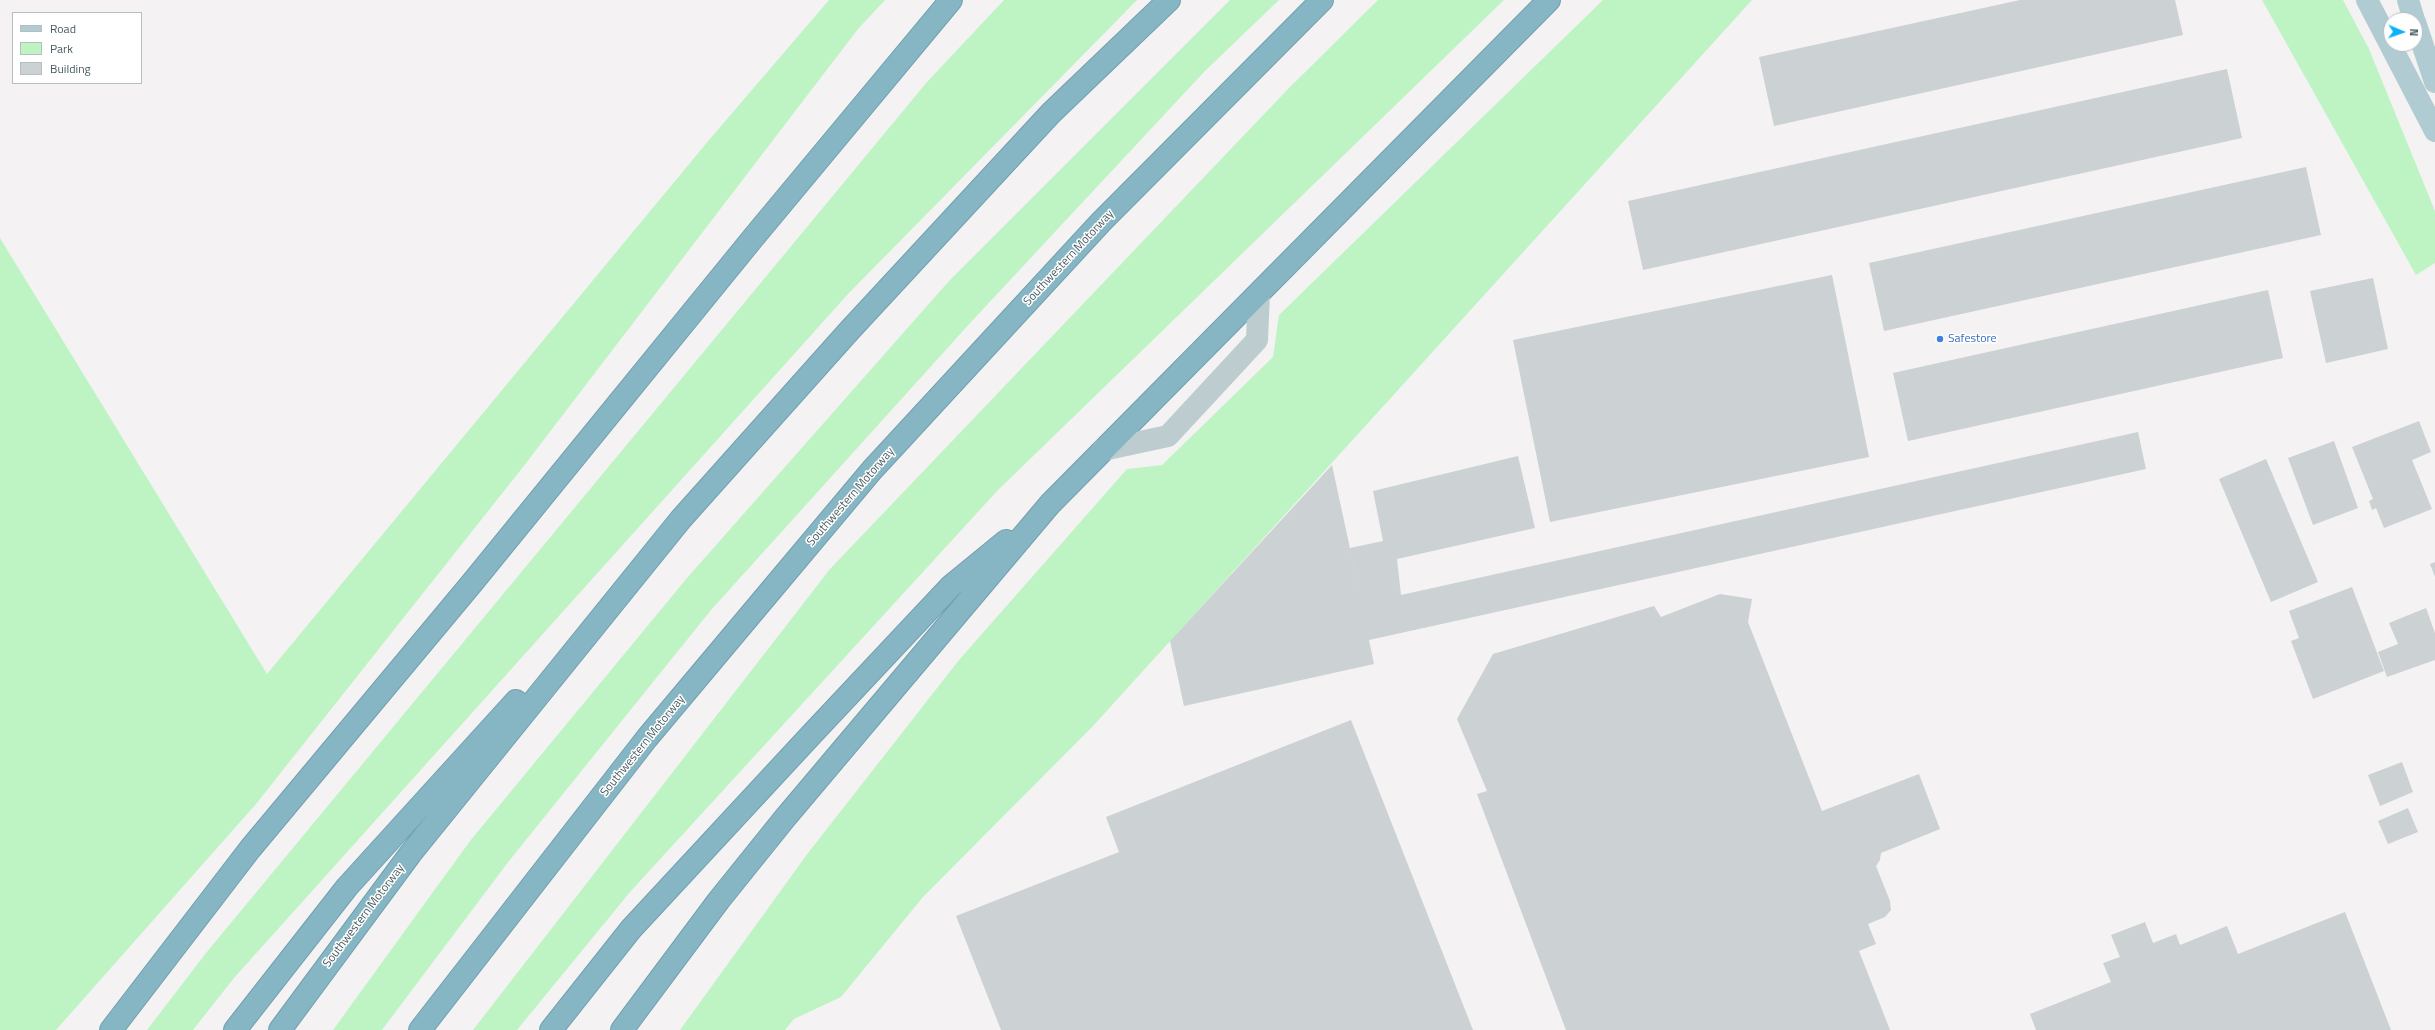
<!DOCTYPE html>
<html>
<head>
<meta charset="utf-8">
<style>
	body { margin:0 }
	#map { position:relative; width:2435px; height:1030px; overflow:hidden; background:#f4f2f2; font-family:"Titillium Web",sans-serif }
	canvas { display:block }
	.legend { position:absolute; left:12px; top:12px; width:130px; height:72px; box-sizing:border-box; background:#fff; border:1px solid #b6bec0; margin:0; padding:5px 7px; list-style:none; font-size:12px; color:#485c61 }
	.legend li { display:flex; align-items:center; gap:8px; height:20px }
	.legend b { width:20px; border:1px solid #b6bec0 }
	.north { position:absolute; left:2383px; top:12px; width:40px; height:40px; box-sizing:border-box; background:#fff; border:1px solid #b6bec0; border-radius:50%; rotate:92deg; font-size:11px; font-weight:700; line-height:16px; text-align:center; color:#485c61 }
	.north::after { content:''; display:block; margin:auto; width:14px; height:18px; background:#0bb2f5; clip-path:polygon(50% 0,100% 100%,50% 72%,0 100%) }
</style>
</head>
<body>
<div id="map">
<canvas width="2435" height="1030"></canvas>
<ul class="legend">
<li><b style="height:5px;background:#b0cbd2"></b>Road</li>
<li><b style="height:11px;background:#bef4c4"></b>Park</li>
<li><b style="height:11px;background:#ccd1d4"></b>Building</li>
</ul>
<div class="north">N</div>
</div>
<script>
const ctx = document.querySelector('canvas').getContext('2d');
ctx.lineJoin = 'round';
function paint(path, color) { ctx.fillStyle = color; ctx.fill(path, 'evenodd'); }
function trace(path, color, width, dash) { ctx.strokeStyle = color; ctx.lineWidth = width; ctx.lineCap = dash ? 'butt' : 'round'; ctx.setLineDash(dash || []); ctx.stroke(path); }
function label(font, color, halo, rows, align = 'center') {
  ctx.font = font + ' "Titillium Web",sans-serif'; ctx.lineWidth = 3; ctx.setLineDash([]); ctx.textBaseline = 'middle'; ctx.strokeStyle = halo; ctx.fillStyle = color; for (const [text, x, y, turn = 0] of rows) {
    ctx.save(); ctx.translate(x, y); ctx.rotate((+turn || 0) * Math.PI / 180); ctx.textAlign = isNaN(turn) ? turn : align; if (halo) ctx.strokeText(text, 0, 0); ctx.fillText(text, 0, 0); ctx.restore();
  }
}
paint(new Path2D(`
	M829,0H885L858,29L523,467L256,804L56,1030H0V238L267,674L709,140Z
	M1004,0H1137L848,294L234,978L193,1030H147L206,953L927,82Z
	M1230,0H1279L1205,71L971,322L711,610L509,861L382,1030H333L470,841L687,578L949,281Z
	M1378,0H1504L998,490L630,892L517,1030H473L830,569L1289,88Z
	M1603,0H1752L1093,726L923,897L841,997L794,1019L785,1030H680L808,853L959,660L1127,469L1162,465L1273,357L1279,315Z
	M2262,0H2343L2369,49L2435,211V263L2416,275Z`), '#bef4c4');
paint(new Path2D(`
	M2020,0H2175L2183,35L1774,126L1759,57Z
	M2227,69L2242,138L1643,270L1628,201Z
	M2306,167L2321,235L1884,331L1869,263Z
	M1832,275L1869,457L1550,522L1513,340Z
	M2373,278L2388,349L2326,363L2310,291Z
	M2268,290L2283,358L1908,441L1893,373Z
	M2419,421L2431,452L2412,460L2432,509L2384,528L2376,508L2372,510L2369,501L2373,499L2352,447Z
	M2138,432L2146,469L1369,640L1374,664L1184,706L1170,641L1332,465L1362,604L1350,548L1383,541L1373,491L1518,456L1535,528L1397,559L1401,595Z
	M2334,441L2358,508L2313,525L2288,458Z
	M2266,459L2318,582L2271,602L2219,479Z
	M2435,562V577L2430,564Z
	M2352,587L2384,671L2313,699L2291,641L2299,638L2289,611Z
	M1720,594L1752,599L1748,622L1822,811L1919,774L1940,829L1881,853L1880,860L1876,866L1890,901L1891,910L1885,917L1868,924L1876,944L1859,951L1890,1030H1566L1477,794L1487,791L1457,719L1493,654L1654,606L1661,617Z
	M2426,608L2435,633V660L2387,677L2378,652L2398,644L2389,623Z
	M1351,720L1473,1030H1001L956,916L1119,852L1106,817Z
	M2402,762L2413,792L2380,806L2368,775Z
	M2408,808L2418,832L2388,844L2378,821Z
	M2345,912L2391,1030H2036L2030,1014L2111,982L2103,963L2120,957L2111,935L2145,922L2153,943L2176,934L2180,945L2227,926L2238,954Z`), '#ccd1d4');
const highway = new Path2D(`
	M111,1030L250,849L472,583L753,238L951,0
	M235,1030L347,887L516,701
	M280,1030L411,853L681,519L849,331L1051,113L1169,0
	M420,1030L647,738L872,470L1101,222L1322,0
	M551,1030L631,929L811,735L951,586L1006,541
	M622,1030L719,900L785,818L1050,504L1549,0`);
trace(highway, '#71a0b0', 24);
trace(new Path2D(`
	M1103,450L1168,436L1257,340L1259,293`), '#bccccf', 22);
trace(new Path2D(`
	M2367,0L2435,131
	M2408,0L2414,20
	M2415,22L2435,82`), '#b0cbd2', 22);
trace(highway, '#86b5c4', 22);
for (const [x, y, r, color] of [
	[1940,339,4,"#3f7fe0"]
]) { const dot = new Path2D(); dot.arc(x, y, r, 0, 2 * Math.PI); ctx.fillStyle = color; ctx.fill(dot); trace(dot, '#fff', 1.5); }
label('12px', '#485c61', '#fff', [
	["Southwestern Motorway",1069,258,-47],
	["Southwestern Motorway",851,497,-49],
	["Southwestern Motorway",643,746,-51],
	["Southwestern Motorway",364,916,-53]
]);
label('12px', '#366cbe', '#fff', [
	["Safestore",1948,339]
], 'left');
</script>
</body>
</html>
